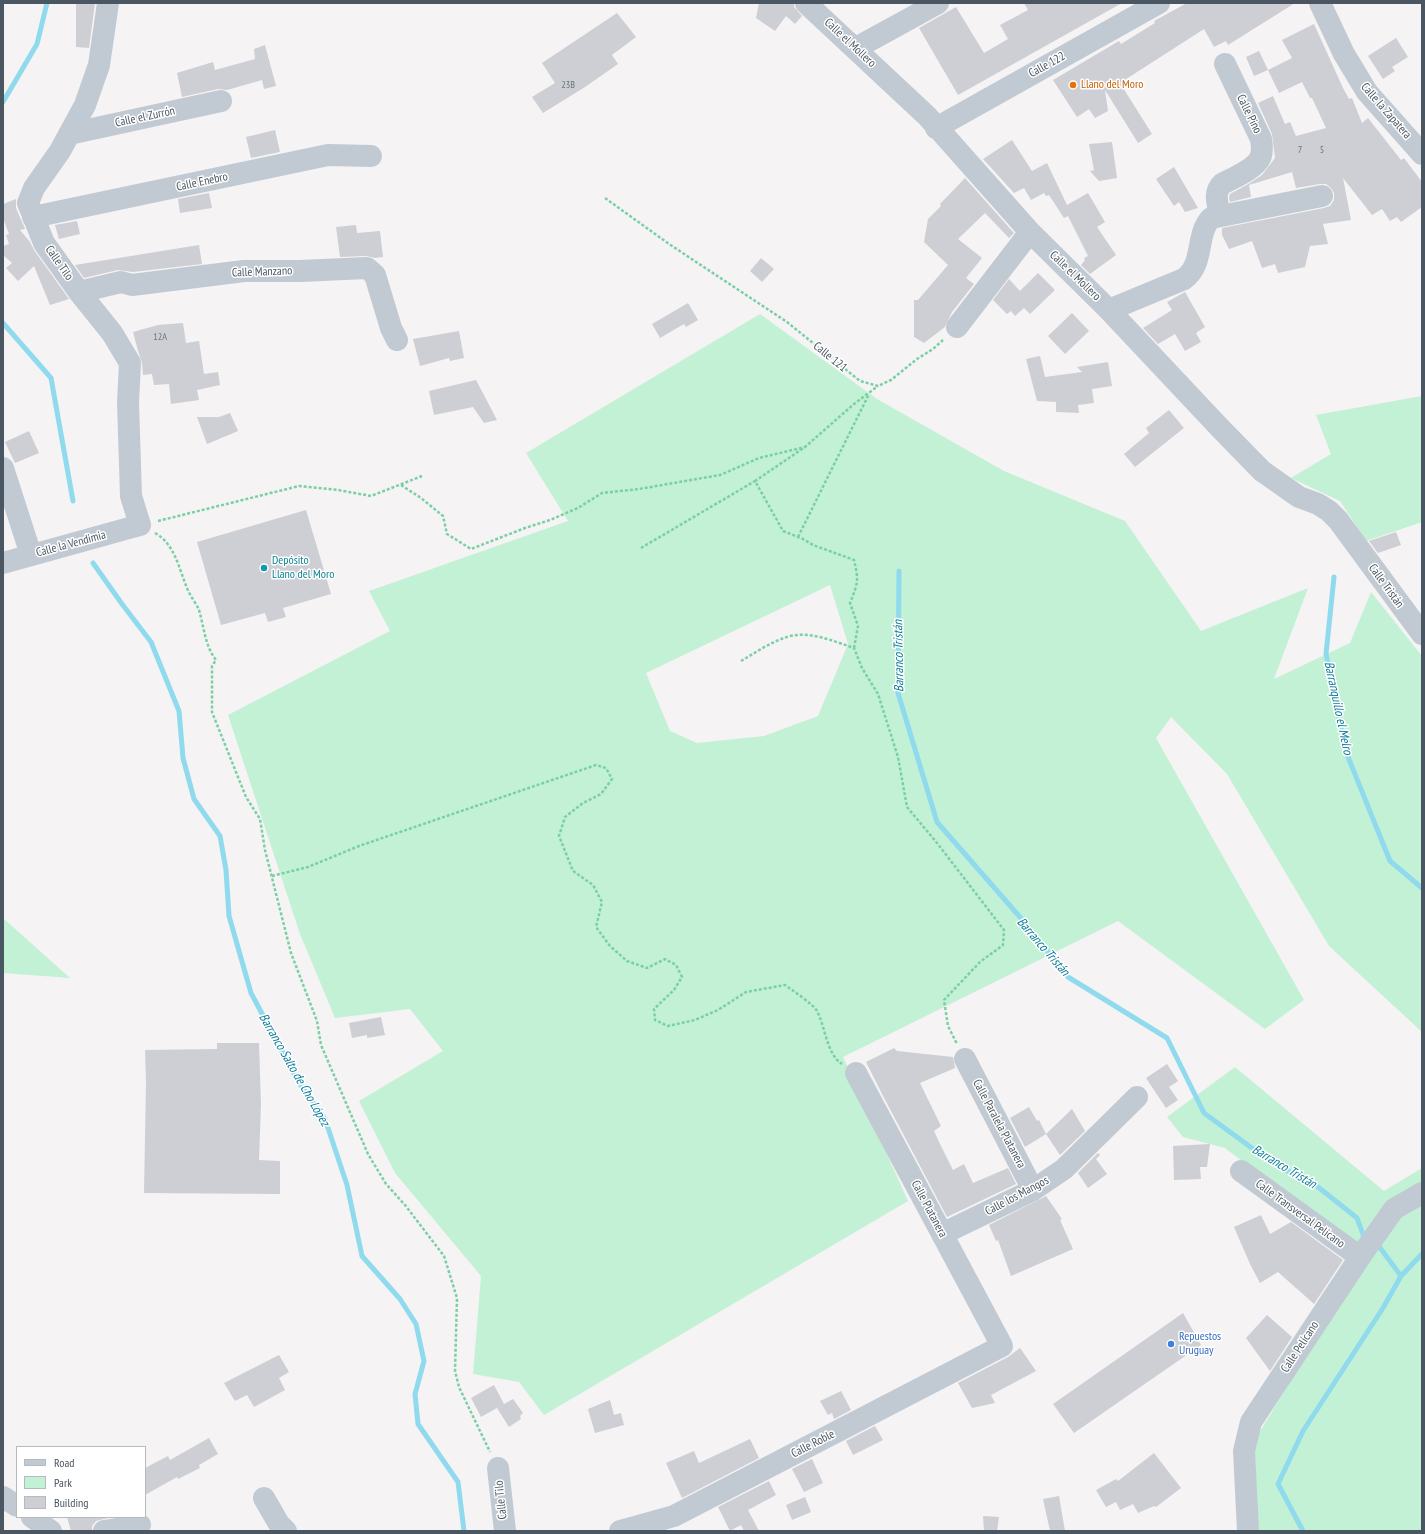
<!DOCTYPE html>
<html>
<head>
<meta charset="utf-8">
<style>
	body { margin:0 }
	#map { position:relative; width:1425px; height:1534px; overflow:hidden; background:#f5f3f3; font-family:"PT Sans Narrow",sans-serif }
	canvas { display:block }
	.frame { position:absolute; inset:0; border:4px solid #4a5661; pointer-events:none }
	.legend { position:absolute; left:16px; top:1446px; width:130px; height:72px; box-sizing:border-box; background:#fff; border:1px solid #b7bbc0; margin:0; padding:5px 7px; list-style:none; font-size:12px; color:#4a5661 }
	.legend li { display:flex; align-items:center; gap:8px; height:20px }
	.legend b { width:20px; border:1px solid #b7bbc0 }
</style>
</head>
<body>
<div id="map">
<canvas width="1425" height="1534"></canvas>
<div class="frame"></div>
<ul class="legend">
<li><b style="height:5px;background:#c1cad2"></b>Road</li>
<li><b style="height:11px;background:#c3f1d5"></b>Park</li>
<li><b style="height:11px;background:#cdcfd5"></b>Building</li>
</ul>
</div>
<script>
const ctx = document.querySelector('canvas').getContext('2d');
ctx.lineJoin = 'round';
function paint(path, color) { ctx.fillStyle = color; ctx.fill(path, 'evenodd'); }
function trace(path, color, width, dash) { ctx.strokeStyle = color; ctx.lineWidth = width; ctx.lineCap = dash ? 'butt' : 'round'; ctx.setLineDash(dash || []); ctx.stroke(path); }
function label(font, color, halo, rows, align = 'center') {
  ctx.font = font + ' "PT Sans Narrow",sans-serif'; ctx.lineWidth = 3; ctx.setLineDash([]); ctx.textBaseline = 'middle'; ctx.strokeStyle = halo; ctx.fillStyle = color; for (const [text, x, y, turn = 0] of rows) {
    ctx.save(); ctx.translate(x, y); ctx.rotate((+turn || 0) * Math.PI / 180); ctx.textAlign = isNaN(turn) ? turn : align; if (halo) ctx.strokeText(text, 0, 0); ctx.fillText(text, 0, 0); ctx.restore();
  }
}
paint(new Path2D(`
	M760,314L877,399L1004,471L1125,521L1201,631L1308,588L1274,679L1350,643L1371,592L1422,656V1032L1329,946L1227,774L1171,717L1156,738L1304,1000L1265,1029L1118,921L843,1057L908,1201L544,1415L519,1382L473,1374L481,1276L395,1173L359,1101L443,1051L410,1009L335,1018L300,934L228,715L390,631L369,591L568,521L526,453ZM830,585L848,644L818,716L764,736L697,743L670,731L646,673Z
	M1422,396V522L1366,541L1340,501L1291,478L1331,454L1316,415Z
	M3,918L70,978L3,973Z
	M1235,1067L1384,1191L1422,1168V1531H1258L1253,1443L1366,1256L1225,1148L1183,1137L1167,1117Z`), '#c3f1d5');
trace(new Path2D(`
	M3,102L37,44L47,3
	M3,323L51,378L73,501
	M93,563L122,604L151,642L179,711L183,758L194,799L220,836L226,870L229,916L251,993L299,1083L325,1119L347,1185L362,1256L400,1299L416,1324L424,1361L415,1394L418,1424L458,1482L464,1531
	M899,571L898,693L937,822L1026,924L1068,977L1167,1038L1204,1113L1271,1162L1318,1187L1357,1218L1364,1237
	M1334,577L1326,654L1346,752L1390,861L1422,888
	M1401,1276L1422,1254
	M1303,1531L1278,1484L1303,1431L1383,1308L1401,1276L1378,1245`), '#90daee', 5);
paint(new Path2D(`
	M76,3H95L89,48L76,47Z
	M759,3H794V7L802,16L795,24L786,16L775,31L756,18Z
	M1024,3H1122L958,95L919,28L956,7L984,53L1008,39L1000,25L1028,10Z
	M1187,3H1295L1228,45L1226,41L1214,47L1204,29L1120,83L1152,134L1138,143L1105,90L1108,111L1095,118L1089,109L1077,117L1053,80L1119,41L1121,44L1155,23L1154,21Z
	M617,13L636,37L612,55L618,64L585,87L543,113L532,97L555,83L542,63Z
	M1314,24L1343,88L1349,99L1352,98L1362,123L1368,118L1401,160L1404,158L1422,182V207L1401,222L1397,217L1390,221L1382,209L1372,215L1343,178L1351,220L1323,224L1328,244L1310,246L1305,267L1278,273L1275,264L1262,268L1252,241L1229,249L1222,235V228L1324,208L1330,206L1334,200V193L1331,188L1326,184H1320L1296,188L1292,172L1249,185L1251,197L1230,202L1229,198L1230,194L1250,183L1262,175L1275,158L1272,134L1258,103L1273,96L1285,124L1290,122L1296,136L1326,128L1312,98H1310L1302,82L1279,93L1268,70L1292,58L1282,40Z
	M1396,38L1408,57L1392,67L1395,71L1383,79L1368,56Z
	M265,45L276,86L264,89L262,80L227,90L218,89L182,97L177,73L213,62L215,70L255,59L254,49Z
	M1259,51L1268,70L1254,76L1246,57Z
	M275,130L280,152L251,158L246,137Z
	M1012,140L1032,171L1047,163L1067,205L1088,193L1105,222L1097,227L1116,255L1090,274L1081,265L1085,260L1084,258L1088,256L1068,216L1064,218L1049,195L1046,196L1044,193L1031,200L1024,188L1014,193L983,159Z
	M1112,142L1117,178L1099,181L1090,171L1094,170L1089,144Z
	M1174,167L1198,208L1185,212L1179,202L1174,206L1156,179Z
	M965,178L1014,233L1009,238L985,213L958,239L982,258L966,278L974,284L952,312L945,327L924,343L914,337V300H918L948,265L924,242L928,219L941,206L940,204Z
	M209,193L212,208L180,213L178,199Z
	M16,199V208L25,229L20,230L30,242L34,250L69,299L50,305L34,266L18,281L6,268L12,263L3,255V246L9,244L6,235L9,234L3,218V204Z
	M77,221L80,234L59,239L55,225Z
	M356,225L357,233L380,231L383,257L375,258L366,256L340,257L336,227Z
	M199,245L202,264L133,272L118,270L84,278L75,265Z
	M761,258L774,269L762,282L750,271Z
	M1038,273L1055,290L1030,314L1024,308L1015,316L1011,311L1007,314L993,300L1009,279L1020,291Z
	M1185,292L1205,327L1196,333L1201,342L1185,351L1175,334L1158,344L1143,328L1172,310L1167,302Z
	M688,303L698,320L686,327L684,324L660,338L652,324Z
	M1072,313L1089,331L1065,354L1048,336Z
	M183,323L186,343L199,341L204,374L218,372L220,385L197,390L199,400L171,404L169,384L154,385L152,374L143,375L142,363L138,351L133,332L158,325Z
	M459,331L464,358L450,361L449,358L420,366L413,339Z
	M1040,356L1045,377L1082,372L1077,367L1108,362L1112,386L1092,389L1094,403L1078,405L1079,413L1056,412V402L1037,401L1026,359Z
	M476,380L497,420L484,423L473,407L434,415L429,391Z
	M1169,410L1184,428L1135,467L1124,454L1149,433L1146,428Z
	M230,413L238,431L207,444L197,417H219Z
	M29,431L39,453L15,463L5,442Z
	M306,510L331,594L283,608L286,617L268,622L265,613L221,625L197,542Z
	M1396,532L1401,545L1378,553L1369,541Z
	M381,1017L385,1035L367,1038V1035L352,1038L349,1023Z
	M217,1043H259L261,1104L259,1160L280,1161V1194L144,1193L146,1082L145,1050L217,1049Z
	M894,1048L897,1051L953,1057L955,1068L920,1083L941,1126L934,1131L939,1142L953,1170L964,1164L973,1183L1008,1168L1016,1184L947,1217L882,1094L866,1062Z
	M1167,1064L1178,1081L1169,1087L1178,1100L1166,1108L1146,1078Z
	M1029,1107L1037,1121L1039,1120L1046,1134L1025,1147L1010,1118Z
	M1072,1109L1085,1131L1060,1155L1046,1134Z
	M1210,1144L1207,1167H1200L1201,1179L1174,1180L1173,1146Z
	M1098,1153L1100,1155L1096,1159L1107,1174L1088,1188L1078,1173Z
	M1046,1196L1062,1219L1060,1220L1073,1249L1011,1276L998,1240L996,1241L989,1225Z
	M1261,1215L1270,1234L1291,1222L1343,1260L1314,1304L1278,1272L1260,1283L1250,1264L1234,1227Z
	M1183,1313L1201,1345L1074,1433L1053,1404Z
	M1267,1315L1292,1337L1270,1371L1246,1338Z
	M1020,1348L1036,1371L991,1395L995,1403L972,1408L958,1383L1008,1357Z
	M279,1355L289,1372L279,1378L285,1390L254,1407L247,1395L235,1401L224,1383Z
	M494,1385L504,1404L481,1417L471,1398Z
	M841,1391L851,1410L834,1419L832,1413L828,1415L820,1401Z
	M513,1399L523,1413L520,1416L521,1419L509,1427L497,1408Z
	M610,1400L614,1415L621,1413L624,1425L595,1433L588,1409Z
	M875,1426L883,1440L853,1455L846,1441Z
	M209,1438L218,1454L199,1465L200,1468L178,1479L177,1477L145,1495V1468L168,1456L170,1460Z
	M750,1439L759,1458L682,1498L666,1463L694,1451L699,1463Z
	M1154,1453L1181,1488L1156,1507L1154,1506L1138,1513L1133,1504L1120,1510L1116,1502L1106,1507L1096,1490L1116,1479L1118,1481Z
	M812,1459L823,1483L804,1492L792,1469Z
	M769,1481L776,1495L748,1510L759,1531H744L741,1525L730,1531L718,1507Z
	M1059,1496L1065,1531H1050L1043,1499Z
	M805,1497L811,1512L792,1520L786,1505Z
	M983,1516L999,1517L997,1531H984Z
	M67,1517H112L96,1521L92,1526V1530L88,1531H71Z`), '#cdcfd5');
trace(new Path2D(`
	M605,198L669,244L787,322L860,381L878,386L891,380L917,359L933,349L943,340
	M401,485L421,498L443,516L447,534L471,549L525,528L550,520L578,508L602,493L639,489L720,475L759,458L805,447
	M158,521L299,486L338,490L371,496L422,476
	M155,533C175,544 179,569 187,588C190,596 196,603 199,610C204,627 205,646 216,660L212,666V712L246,797L260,819L265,850L291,953L317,1021L321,1045L368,1154L386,1184L405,1205L444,1256L457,1298L455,1371L459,1387L490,1452
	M798,537L869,394
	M641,548L755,481
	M854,648L858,626L850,603C858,583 859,581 854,560L813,545L803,539L783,531L755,481L805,447L854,404L878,386
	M741,661C755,653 769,643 784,638C806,629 833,641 854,648L862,668L878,694L898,757L907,807L937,843L1004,930L1003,945L980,962L944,1000L948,1026L957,1044
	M272,876L308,867L359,846L596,765L606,768L612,779L601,794L583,803L565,817L559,836L573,871L593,885L602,902L596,927L610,946L627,961L647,968L665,959L676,965L682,977L674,990L654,1009L655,1020L668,1026L695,1020L718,1010L746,992L785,985C792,990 813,1004 817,1011C825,1026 827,1055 842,1064`), '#7ad0a6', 2.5, [3, 2]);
trace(new Path2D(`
	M806,3L927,116L1030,232L1109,310L1220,428L1262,471L1299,497L1318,504L1329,511L1338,520L1422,634
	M1320,3L1344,54L1367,92L1422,154
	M856,48L938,3
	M936,128L1159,3
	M69,134L221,101
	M1220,215C1218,204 1213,193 1222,184C1233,178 1255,169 1260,158C1263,152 1262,145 1261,139L1225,64
	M33,217L328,155L371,156
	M79,292L121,282L132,285L244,271H300L367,268L375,275L391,328L397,340
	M1109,310L1184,279C1205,264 1195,235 1211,218L1322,196
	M957,327L1030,232
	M3,468L31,555
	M3,563L140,525L131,496L128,402L130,363L112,333L79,292L44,243L28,203L34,188L60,151L85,105L99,65L108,3
	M965,1059L1033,1190
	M1241,1171L1360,1257
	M942,1234L1033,1190L1064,1169L1137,1097
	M498,1468L505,1531
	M3,1497L17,1506
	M264,1498L279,1524L286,1531
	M32,1517L51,1531
	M104,1531L140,1525
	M620,1531L674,1516L1002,1346L856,1073
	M1248,1531L1244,1451L1251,1422L1360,1257L1394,1209L1422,1193`), '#c1cad2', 22);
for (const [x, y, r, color] of [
	[1073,85,4,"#e8710a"],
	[264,568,4,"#0f9aa8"],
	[1171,1344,4,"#3f7fe0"]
]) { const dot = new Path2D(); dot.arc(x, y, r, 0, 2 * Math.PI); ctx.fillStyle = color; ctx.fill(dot); trace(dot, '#fff', 1.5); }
label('10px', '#6b747e', null, [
	["23B",568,85],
	["7",1300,150],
	["5",1322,150],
	["12A",160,337]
]);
label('12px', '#4a5661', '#fff', [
	["Calle el Mollero",850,43,43],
	["Calle 122",1047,65,-29],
	["Calle la Zapatera",1386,111,49],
	["Calle Pino",1249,114,64],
	["Calle el Zurrón",145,117,-12],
	["Calle Enebro",202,182,-12],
	["Calle Tilo",59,263,55],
	["Calle Manzano",262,272,-2],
	["Calle el Mollero",1075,276,44],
	["Calle 121",830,357,39],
	["Calle la Vendimia",71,544,-15],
	["Calle Tristán",1386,586,54],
	["Calle Paralela Platanera",999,1124,62],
	["Calle los Mangos",1017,1196,-28],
	["Calle Platanera",929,1209,62],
	["Calle Transversal Pelícano",1300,1214,36],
	["Calle Pelícano",1300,1347,-57],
	["Calle Roble",813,1444,-27],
	["Calle Tilo",501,1500,-96]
]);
label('12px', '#c56008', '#fff', [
	["Llano del Moro",1081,85]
], 'left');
label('12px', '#0d838f', '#fff', [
	["Depósito",272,561],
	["Llano del Moro",272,575]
], 'left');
label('12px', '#366cbe', '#fff', [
	["Repuestos",1179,1337],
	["Uruguay",1179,1351]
], 'left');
label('italic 13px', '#0c7c9b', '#fff', [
	["Barranco Tristán",899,656,-91],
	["Barranquillo el Melro",1338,708,78],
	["Barranco Tristán",1043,947,49],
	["Barranco Salto de Cho López",294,1070,60],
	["Barranco Tristán",1284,1167,31]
]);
</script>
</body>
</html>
